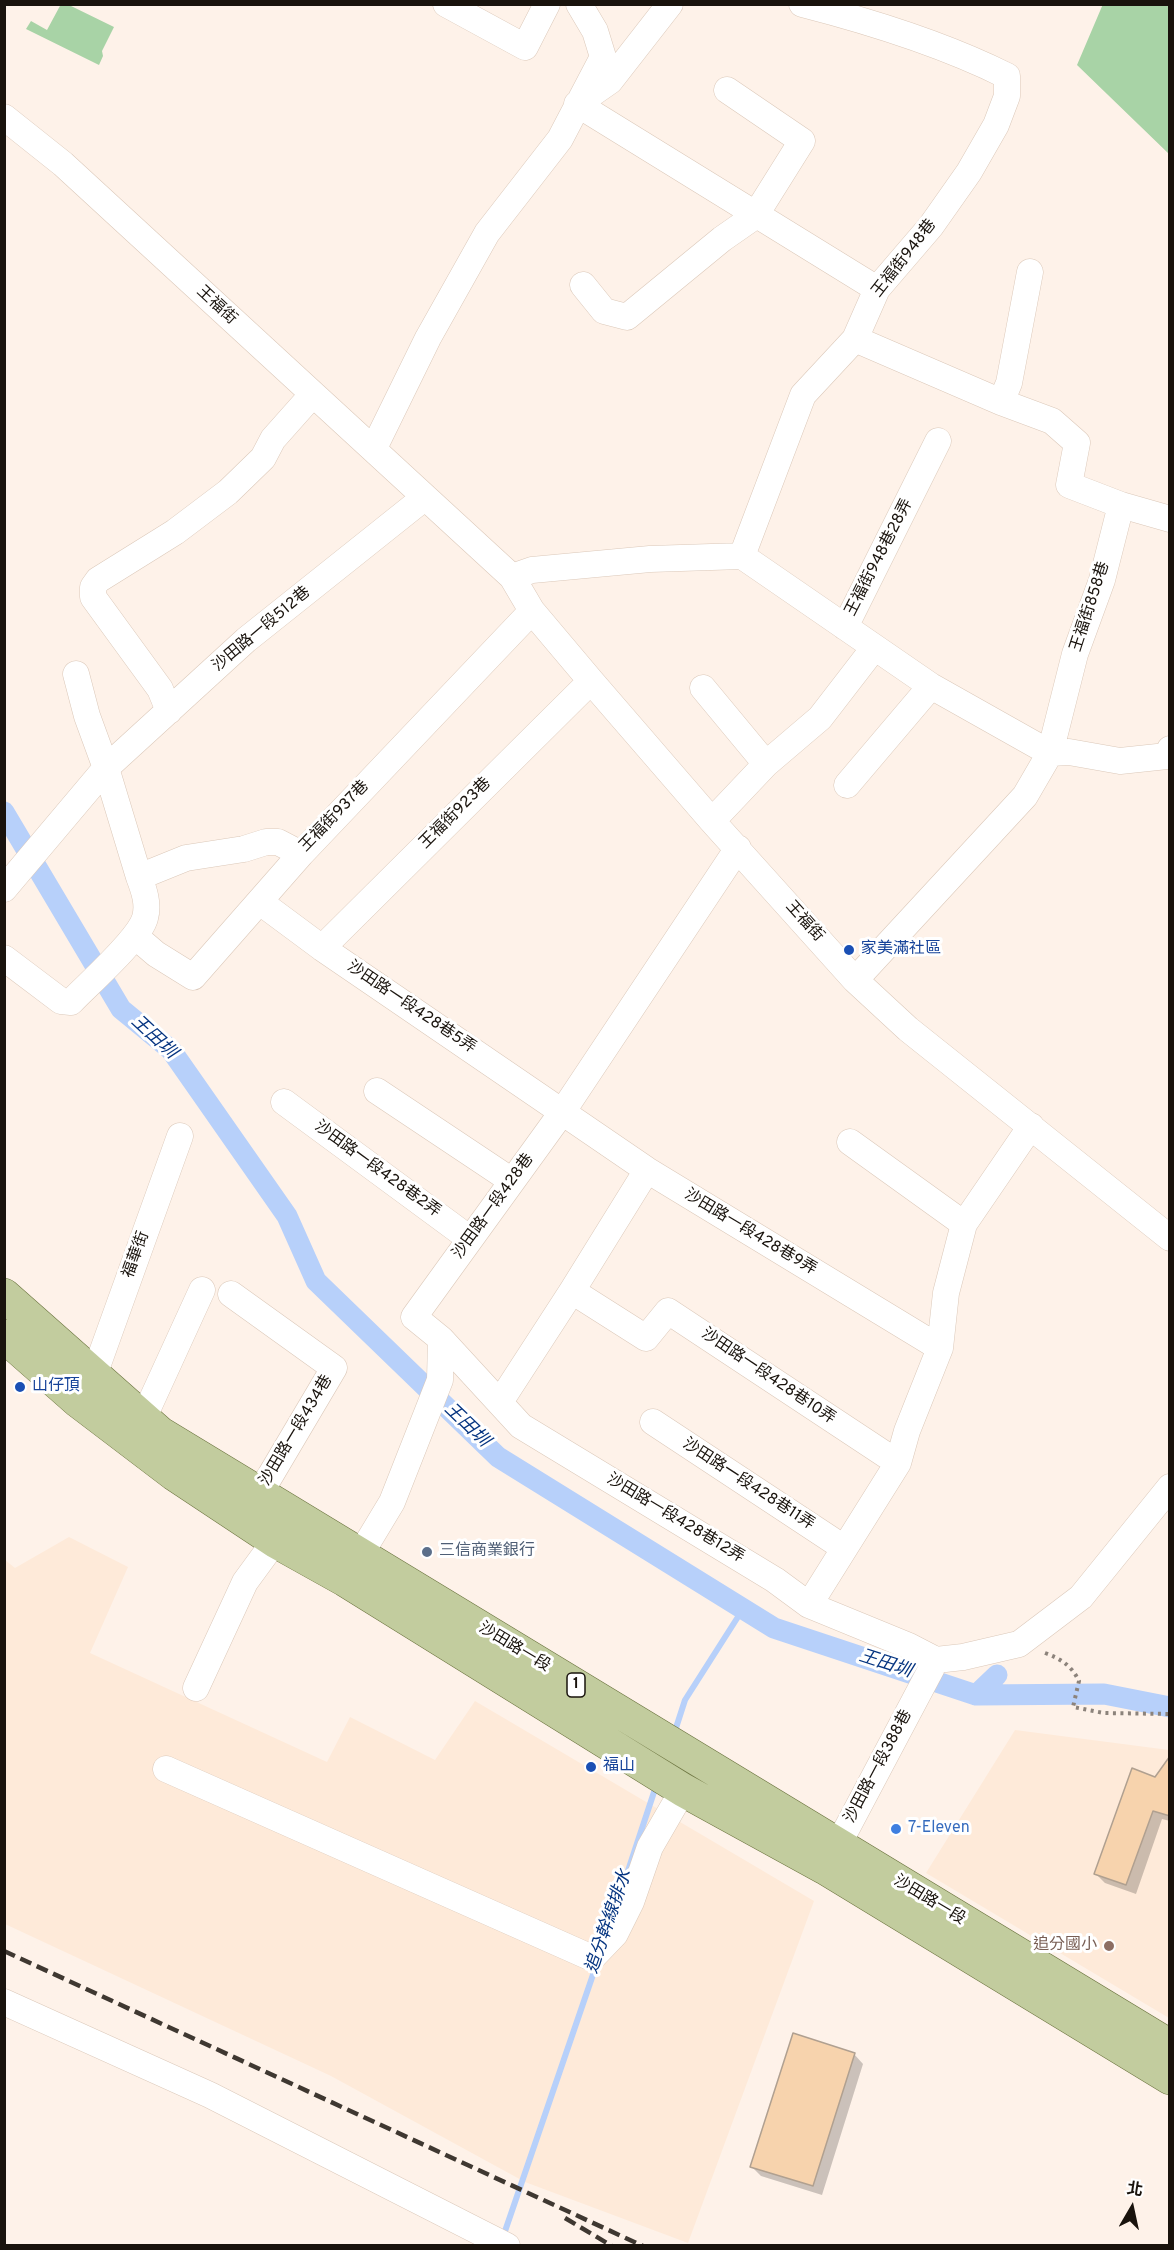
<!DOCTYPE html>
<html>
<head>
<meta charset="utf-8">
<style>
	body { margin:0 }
	#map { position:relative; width:1174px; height:2250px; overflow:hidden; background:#fef2e9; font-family:Overpass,"Noto Sans TC",sans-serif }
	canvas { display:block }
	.frame { position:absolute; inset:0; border:6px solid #19130d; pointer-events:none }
	.north { position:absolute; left:1102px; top:2178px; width:60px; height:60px; -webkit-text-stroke:4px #fff; paint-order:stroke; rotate:9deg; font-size:16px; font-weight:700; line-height:24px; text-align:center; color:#19130d }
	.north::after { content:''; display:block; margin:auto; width:21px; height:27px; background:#19130d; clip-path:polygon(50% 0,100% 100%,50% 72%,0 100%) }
</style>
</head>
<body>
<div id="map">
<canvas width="1174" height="2250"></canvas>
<div class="frame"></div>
<div class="north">北</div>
</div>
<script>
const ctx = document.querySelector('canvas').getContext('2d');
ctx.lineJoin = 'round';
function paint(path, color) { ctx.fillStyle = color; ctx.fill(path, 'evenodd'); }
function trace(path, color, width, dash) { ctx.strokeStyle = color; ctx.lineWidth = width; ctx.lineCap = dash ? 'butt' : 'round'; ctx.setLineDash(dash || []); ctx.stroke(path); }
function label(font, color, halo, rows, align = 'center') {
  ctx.font = font + ' Overpass,"Noto Sans TC",sans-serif'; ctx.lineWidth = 6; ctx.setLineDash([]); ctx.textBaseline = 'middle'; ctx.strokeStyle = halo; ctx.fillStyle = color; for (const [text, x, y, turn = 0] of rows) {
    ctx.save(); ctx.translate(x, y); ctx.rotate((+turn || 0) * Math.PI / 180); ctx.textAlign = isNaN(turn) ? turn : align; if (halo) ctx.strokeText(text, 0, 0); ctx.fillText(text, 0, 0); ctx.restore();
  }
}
paint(new Path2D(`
	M69,1537L128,1567L90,1653L327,1762L350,1717L435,1760L475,1701L814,1901L688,2243L525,2182L331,2076L5,1924V1560L15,1568Z
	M1015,1730L1169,1750V2018L926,1873Z`), '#feead9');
paint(new Path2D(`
	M61,4L69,5L114,27L102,51L103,56L99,65L26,29L31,21L47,30Z
	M1103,4L1169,5V154L1077,65Z`), '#a8d3a6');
paint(new Path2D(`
	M1170,1759V1821L1162,1819L1136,1894L1105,1883L1096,1874Z
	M854,2054L863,2064L822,2195L761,2176L752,2167Z`), '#0003');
trace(new Path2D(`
	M674,1734L685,1700L743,1609
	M617,1904L656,1786
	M503,2237L597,1963`), '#b7d0fa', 6);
trace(new Path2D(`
	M4,812L121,1009L171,1050L287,1216L316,1281L498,1457L774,1628L976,1695L1104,1694L1170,1707
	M976,1695L997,1675`), '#b7d0fa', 21);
const building = new Path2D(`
	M1170,1756V1816L1153,1811L1126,1885L1094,1874L1132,1768L1155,1777Z
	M793,2033L855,2053L813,2186L750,2167Z`);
paint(building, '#f7d3ad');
trace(building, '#b0a090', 1.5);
const minor = new Path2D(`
	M446,4L525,47L547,4
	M670,4L610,81L577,104L877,289
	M4,117L63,164L512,577L532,611L591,681L712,821L855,980L908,1029L1170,1238
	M583,285L604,311L627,317L722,239L755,216L802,141L727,90
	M1001,402L1009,383L1030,272
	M374,448L428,338L487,233L560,139L603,57L595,31L579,4
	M1121,505L1170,519
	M742,556L931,686L1050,753L1069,752L1120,761L1167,756L1170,749
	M512,577L532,570L650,559L742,556L803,395L855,339L877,289L931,226L969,172L996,125L1007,96V76C943,44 872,22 802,4
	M845,627L938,441
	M76,674L87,716L106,768L139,877L186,858L244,849L266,842H278L301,854
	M703,688L766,764
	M169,711L160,689L93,597V587L98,580L175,532L228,492L263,458L273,439L313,394
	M847,785L931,686
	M712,821L766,764L820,718L874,648
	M4,889L106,768L246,640L424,498
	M260,902L322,948L647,1170L940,1348
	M135,936L156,954L193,977L301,854L532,611
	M322,948L591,681
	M4,958L61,1001L71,1002C88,984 139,940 145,918C149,904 144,890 139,877
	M855,980L1025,796L1050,753L1075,654L1102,580L1121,505L1069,485L1077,443L1052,421L1001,402L855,339
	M377,1091L512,1181
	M284,1102L470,1239
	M850,1142L964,1224
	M572,1291L646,1338L668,1311L898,1463
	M231,1294L334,1368L260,1493
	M441,1339L521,1426L775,1580L809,1605L909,1646L936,1660
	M94,1375L180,1136
	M500,1402L572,1291L647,1170
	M143,1419L202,1290
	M653,1422L844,1548
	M351,1570L392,1502L440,1380L441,1339L414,1317L563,1111L738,848
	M809,1605L898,1463L907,1431L940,1348L946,1293L964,1224L1031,1126
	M196,1688L245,1582L275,1541
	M166,1769L592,1958L615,1934L631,1902L650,1847L683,1790
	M830,1860L936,1660L963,1657L1019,1644L1081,1597L1170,1487
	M4,2002L210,2095L507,2246`);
const major = new Path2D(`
	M4,1295L160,1433L1170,2046
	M4,1336L78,1401L174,1474L275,1541L345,1580L683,1790L825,1868L1170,2078`);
trace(minor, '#dbc8b9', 27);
trace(major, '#6d7541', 34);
trace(new Path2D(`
	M1045,1653C1061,1659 1071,1665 1079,1681L1073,1707L1104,1713L1170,1714`), '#8c837b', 4, [3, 4.5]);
trace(minor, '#fff', 26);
trace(major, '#c2cc9e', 33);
trace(new Path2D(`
	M4,1951L643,2246
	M565,2218L612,2246`), '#3f3831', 4.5, [12, 6]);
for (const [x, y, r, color] of [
	[849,950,6,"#1a4fb4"],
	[20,1387,6,"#1a4fb4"],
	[427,1552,6,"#5c6f8a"],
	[591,1767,6,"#1a4fb4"],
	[896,1829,6,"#3f7fe0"],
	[1109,1946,6,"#8d6e63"]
]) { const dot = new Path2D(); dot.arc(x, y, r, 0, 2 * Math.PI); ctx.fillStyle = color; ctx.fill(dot); trace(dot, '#fff', 2); }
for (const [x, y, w] of [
	[576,1685,18]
]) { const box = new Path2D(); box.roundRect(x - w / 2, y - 12, w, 24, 4.5); ctx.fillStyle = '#fff'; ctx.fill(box); trace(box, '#19130d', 1.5); }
label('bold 15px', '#19130d', null, [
	["1",576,1685]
]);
label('16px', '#19130d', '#fff', [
	["王福街948巷",905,259,-52],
	["王福街",216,306,43],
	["王福街948巷28弄",880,558,-63],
	["王福街858巷",1091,607,-72],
	["沙田路一段512巷",262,630,-40],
	["王福街923巷",456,814,-45],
	["王福街937巷",335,817,-46],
	["王福街",804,922,48],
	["沙田路一段428巷5弄",411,1008,34],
	["沙田路一段428巷2弄",377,1170,36],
	["沙田路一段428巷",494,1207,-54],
	["沙田路一段428巷9弄",750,1233,31],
	["福華街",137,1255,-70],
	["沙田路一段428巷10弄",768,1377,34],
	["沙田路一段434巷",297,1431,-59],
	["沙田路一段428巷11弄",748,1485,33],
	["沙田路一段428巷12弄",675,1519,31],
	["沙田路一段",514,1648,31],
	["沙田路一段388巷",879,1767,-62],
	["沙田路一段",929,1901,31]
]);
label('16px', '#164399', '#fff', [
	["家美滿社區",861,950],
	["山仔頂",32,1387],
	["福山",603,1767]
], 'left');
label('16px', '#4e5e75', '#fff', [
	["三信商業銀行",439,1552]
], 'left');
label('16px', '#366cbe', '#fff', [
	["7-Eleven",908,1829]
], 'left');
label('16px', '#785e54', '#fff', [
	["追分國小",1097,1946]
], 'right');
label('italic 18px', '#063581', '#fff', [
	["王田圳",153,1038,43],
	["王田圳",466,1426,44],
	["王田圳",885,1665,18],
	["追分幹線排水",610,1922,-71]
]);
</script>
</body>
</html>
